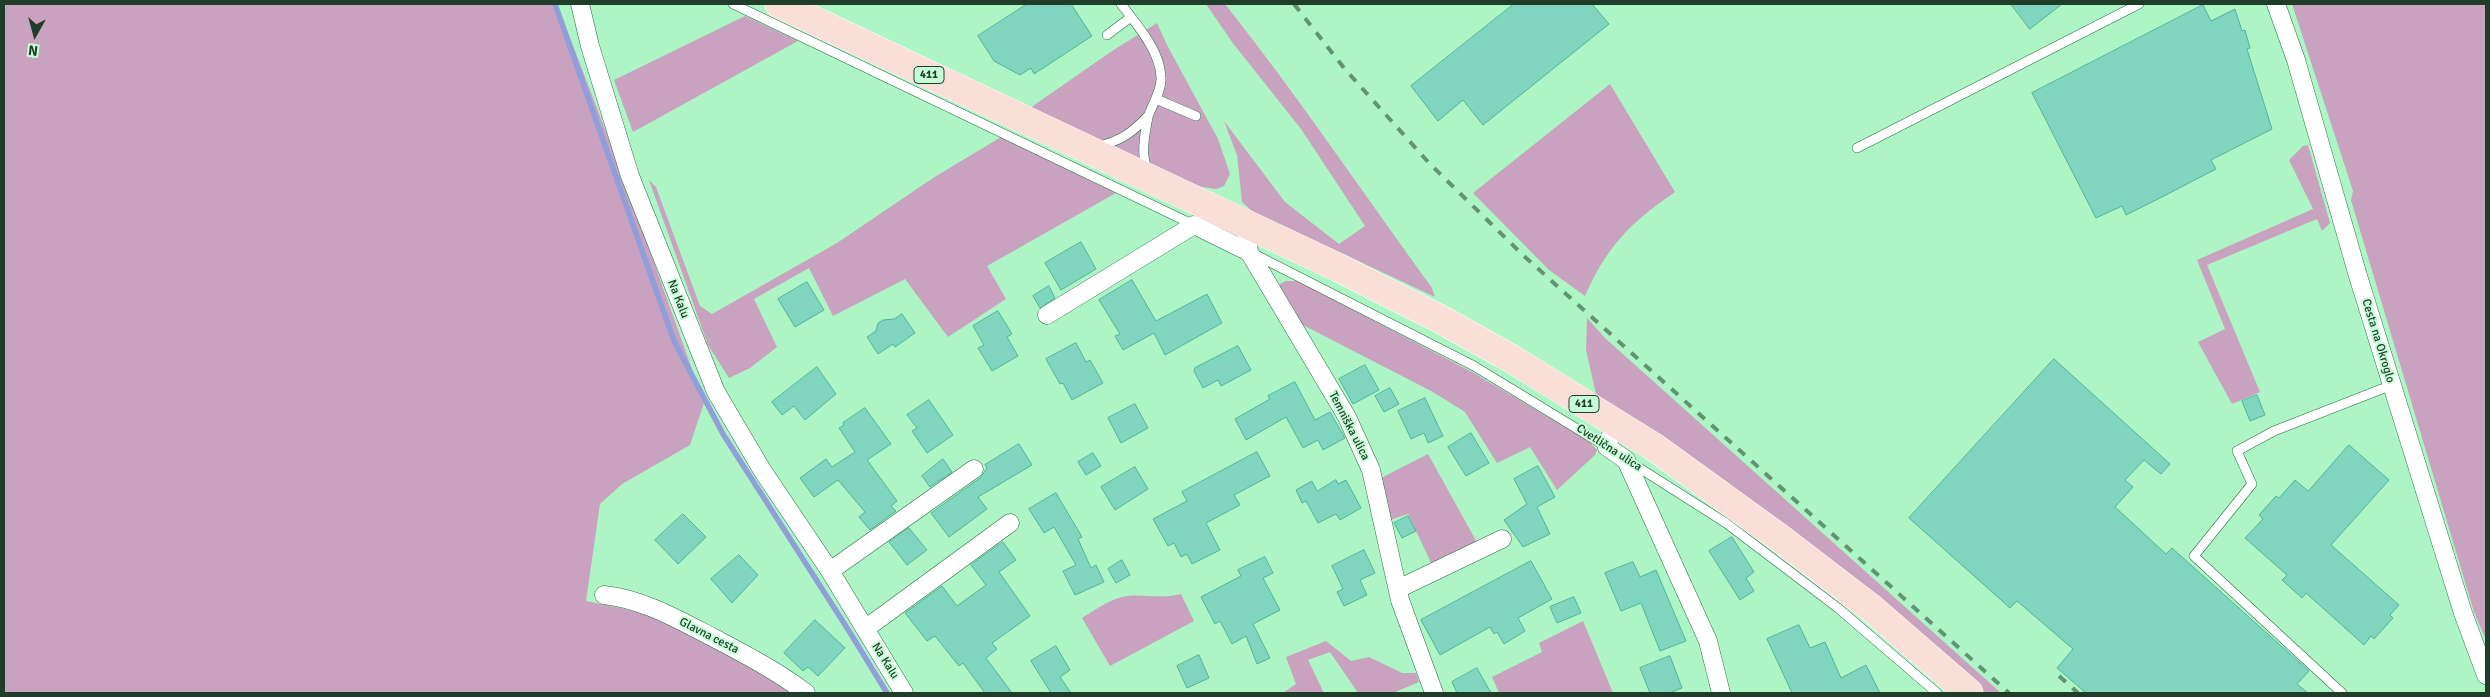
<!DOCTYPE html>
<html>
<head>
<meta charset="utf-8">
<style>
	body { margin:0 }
	#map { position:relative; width:2490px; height:697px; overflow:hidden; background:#adf5c5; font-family:Signika,sans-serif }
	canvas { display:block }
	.frame { position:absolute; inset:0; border:5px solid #203d2a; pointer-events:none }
	.north { position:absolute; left:10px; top:10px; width:50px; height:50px; -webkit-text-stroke:4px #c6ffd7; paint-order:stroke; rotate:187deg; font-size:14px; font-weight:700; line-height:20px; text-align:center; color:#203d2a }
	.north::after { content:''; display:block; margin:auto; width:18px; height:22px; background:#203d2a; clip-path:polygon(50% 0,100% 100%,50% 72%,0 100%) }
</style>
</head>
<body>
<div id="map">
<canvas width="2490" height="697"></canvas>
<div class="frame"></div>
<div class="north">N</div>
</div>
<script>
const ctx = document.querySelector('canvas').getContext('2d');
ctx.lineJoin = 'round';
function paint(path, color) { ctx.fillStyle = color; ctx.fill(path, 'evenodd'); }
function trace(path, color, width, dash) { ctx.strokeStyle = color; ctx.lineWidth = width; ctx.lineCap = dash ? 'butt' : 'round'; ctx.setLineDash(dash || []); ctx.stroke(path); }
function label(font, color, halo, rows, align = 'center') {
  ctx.font = font + ' Signika,sans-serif'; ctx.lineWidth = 4; ctx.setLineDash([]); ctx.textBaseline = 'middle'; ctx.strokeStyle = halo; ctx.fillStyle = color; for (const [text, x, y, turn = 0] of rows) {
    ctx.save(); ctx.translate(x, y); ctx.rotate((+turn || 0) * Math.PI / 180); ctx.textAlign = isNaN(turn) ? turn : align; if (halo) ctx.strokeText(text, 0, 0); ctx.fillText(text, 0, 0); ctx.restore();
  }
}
paint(new Path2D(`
	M4,4H557L625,181L704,403L690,445L622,484L600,504L586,601L635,611L710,637L790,693H4Z
	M1206,4H1225C1298,96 1363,193 1432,288L1435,297L1252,211L1242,202L1237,155L1224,121L1285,202L1339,244L1365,226L1301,129L1232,42Z
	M2292,4H2486V640L2474,612L2351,200L2353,191Z
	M745,16L798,41L633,132L614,80Z
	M1157,23L1167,45L1218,139L1230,174L1224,186L1216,189L1196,186L1030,108L1112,51Z
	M1610,84L1675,192C1630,223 1607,246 1585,296L1549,270L1473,193Z
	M1001,137L1116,193L987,266L1006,299L948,337L905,279L833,316L809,268L754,299L777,347L750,368L729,378L708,345L649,180L656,187L700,306L712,314L837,243L933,178Z
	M2308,145L2330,223L2322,231L2317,219L2207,265L2260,392L2232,404L2198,342L2225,329L2197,260L2313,209L2289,160L2303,146Z
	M1286,281H1298L1472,372L1589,441L1597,450L1595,455L1557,490L1530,447L1497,463L1465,412L1433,392L1299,323L1278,293L1280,284Z
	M1587,318L1605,338L2001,693H1985L1762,509L1596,394L1586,350Z
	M1428,454L1479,546L1434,569L1408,514L1390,520L1381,478Z
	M1181,594L1194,621L1110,666L1082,618C1095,610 1111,598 1127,596C1145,594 1164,599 1181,594Z
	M1583,621L1613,693H1499L1492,677L1542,652L1539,643Z
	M1326,641L1351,661L1369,657L1402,673H1416L1419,682L1393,693H1358L1330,652L1308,660L1324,693H1283L1296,684L1286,657Z`), '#c9a2bf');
trace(new Path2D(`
	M555,4L674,341L723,434L849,631L887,693`), '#909eda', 5.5);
const building = new Path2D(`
	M1027,4H1071L1092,36L1034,74L1031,68L1020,75L994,61L978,36Z
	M1514,4H1592L1609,24L1483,125L1463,100L1438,121L1411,86Z
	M2011,4H2062L2030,29Z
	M2203,5L2211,21L2235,9L2242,31L2245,30L2250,48L2247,49L2272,129L2211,160L2216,169L2158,199L2126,215L2122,206L2096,218L2032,93Z
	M1081,242L1096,269L1061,290L1045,263Z
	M1132,280L1156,321L1207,294L1222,323L1165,355L1154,333L1123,350L1115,336L1120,334L1099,300Z
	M807,282L824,310L795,327L778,299Z
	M1049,286L1055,298L1040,308L1033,296Z
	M998,311L1012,334L1007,337L1018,356L992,371L978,348L984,345L973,326Z
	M902,314L915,333L895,347L893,344L878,354L867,337L876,331L878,323L883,320L894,319Z
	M1076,343L1086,362L1090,360L1103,383L1072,400L1063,383L1060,384L1046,359Z
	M1238,346L1251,370L1221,386L1218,380L1203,388L1194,371L1195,368Z
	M2054,359L2170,464L2161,474L2144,460L2125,480L2133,487L2115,507L2166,554L2172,548L2309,671L2297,684L2308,693H2086L2057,668L2073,649L2017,601L2010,608L1909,518Z
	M1365,365L1379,390L1353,404L1339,379Z
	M817,367L836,394L805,420L794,406L782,415L772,402Z
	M1295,382L1315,420L1330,412L1345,438L1323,450L1318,440L1303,448L1286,417L1246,440L1235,419L1270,399L1268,396Z
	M1390,388L1399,404L1384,412L1375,396Z
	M2257,395L2265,415L2250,421L2242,401Z
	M1425,398L1443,436L1428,443L1424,433L1411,439L1398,411Z
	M929,400L953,435L927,453L912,431L917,428L907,415Z
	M1135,404L1148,428L1121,443L1108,418Z
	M865,408L891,444L867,460L897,501L891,506L896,511L870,530L859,517L865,512L838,480L814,497L800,478L826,459L832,467L855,452L839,428L844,425L843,423Z
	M1471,433L1489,463L1466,476L1448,447Z
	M1019,444L1032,465L978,497L987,509L949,537L931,513L980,478L987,468L985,465Z
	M2349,445L2389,480L2331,545L2399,605L2390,615L2393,618L2374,639L2371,636L2364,645L2306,593L2302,598L2282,580L2287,575L2245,538L2263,519L2259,515L2276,496L2279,498L2295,480L2308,491Z
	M1257,452L1270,476L1234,495L1240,505L1206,523L1220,550L1192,564L1187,554L1181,557L1174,543L1168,546L1153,519L1187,501L1182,492Z
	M1093,453L1101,466L1086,475L1078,462Z
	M943,459L952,472L930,487L922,476Z
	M1538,466L1555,497L1537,507L1550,534L1523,547L1504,520L1527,504L1514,479Z
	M1135,467L1148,489L1115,510L1101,487Z
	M1336,480L1338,484L1346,480L1361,508L1340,520L1336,514L1318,523L1306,501L1302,503L1296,490L1312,481L1317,491Z
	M1056,493L1082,537L1078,539L1091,568L1096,565L1104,582L1075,595L1063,571L1076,565L1054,527L1044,533L1029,509Z
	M683,514L706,537L678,564L655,540Z
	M1408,516L1416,531L1402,538L1394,523Z
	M909,528L927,550L907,565L889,542Z
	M1732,537L1754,572L1746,578L1754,591L1740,600L1709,551Z
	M1003,542L1016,560L999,572L1030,616L992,643L997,649L986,658L1012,693H985L963,663L959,666L935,636L927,641L905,613L942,586L957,606L986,585L971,565Z
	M1364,550L1375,573L1360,580L1367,595L1344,606L1337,592L1343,589L1332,566Z
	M739,555L758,575L732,603L711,579Z
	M1265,557L1273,573L1263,578L1280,610L1253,624L1270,658L1257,664L1246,636L1232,644L1220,621L1215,624L1201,597L1241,576L1238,570Z
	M1122,560L1130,575L1116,583L1108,569Z
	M1531,561L1552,599L1518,618L1525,631L1504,644L1497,632L1494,634L1490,627L1440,655L1421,620Z
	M1633,562L1640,577L1656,570L1686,641L1660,651L1641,603L1621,611L1605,573Z
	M1574,597L1581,613L1557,623L1550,607Z
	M815,620L845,648L818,676L808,667L803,671L784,653Z
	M1799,625L1810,648L1825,642L1841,678L1866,665L1880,693H1792L1767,639Z
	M1056,646L1070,670L1060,677L1071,693H1051L1031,661Z
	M1199,655L1209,678L1187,688L1177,666Z
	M1670,656L1682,688L1669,693H1650L1640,668Z
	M1477,668L1491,693H1457L1452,682Z`);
paint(building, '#7fd5be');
trace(building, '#52b29a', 1);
const service = new Path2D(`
	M733,4L1194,225
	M1121,4C1136,24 1160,50 1161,77C1162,91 1152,104 1148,117C1145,132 1140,157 1148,170
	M1107,35L1131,17
	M1156,99L1196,116
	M1096,147C1120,141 1131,134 1148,116
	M1857,148L2139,4
	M1254,254L1474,366L1607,447
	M1630,462L1726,523L1838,608L1937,693
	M2342,693L2194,556L2252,484L2237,451L2274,431L2392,385`);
const minor = new Path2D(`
	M580,4L590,46L630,176L716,392L762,470L830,571L904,693
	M2276,4L2296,60L2358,276L2463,613L2486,675
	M1246,225L1249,252L1347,417L1371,470L1400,600L1434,693
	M1047,315L1194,225L1249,252
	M1615,423L1607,447L1626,460L1708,641L1721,693
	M830,571L974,469
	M1398,589L1502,539
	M604,595C643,599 679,620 714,638C746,655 777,671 806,693
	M865,629L1010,523`);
const primary = new Path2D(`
	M779,4L1337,267L1442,320L1512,359L1654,447L1781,539L1871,608L1969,693`);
trace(service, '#256c43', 10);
trace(minor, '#256c43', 19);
trace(primary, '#fff', 29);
trace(service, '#fff', 9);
trace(minor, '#fff', 18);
trace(primary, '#fadfd8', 28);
trace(new Path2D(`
	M1294,4L1344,68L1429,163L1525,257L2009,693
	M2059,676L2078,693`), '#629473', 4, [9, 9]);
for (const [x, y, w] of [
	[929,75,30],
	[1584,404,30]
]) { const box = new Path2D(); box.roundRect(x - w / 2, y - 8.5, w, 17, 4); ctx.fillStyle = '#c6ffd7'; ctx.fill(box); trace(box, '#203d2a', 1); }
label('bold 11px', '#203d2a', null, [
	["411",929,75],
	["411",1584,404]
]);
label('12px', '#203d2a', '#c6ffd7', [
	["Na Kalu",678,299,69],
	["Cesta na Okroglo",2378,341,73],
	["Temniška ulica",1349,426,63],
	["Cvetlična ulica",1609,448,33],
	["Glavna cesta",709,636,27],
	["Na Kalu",885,661,58]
]);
</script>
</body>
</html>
